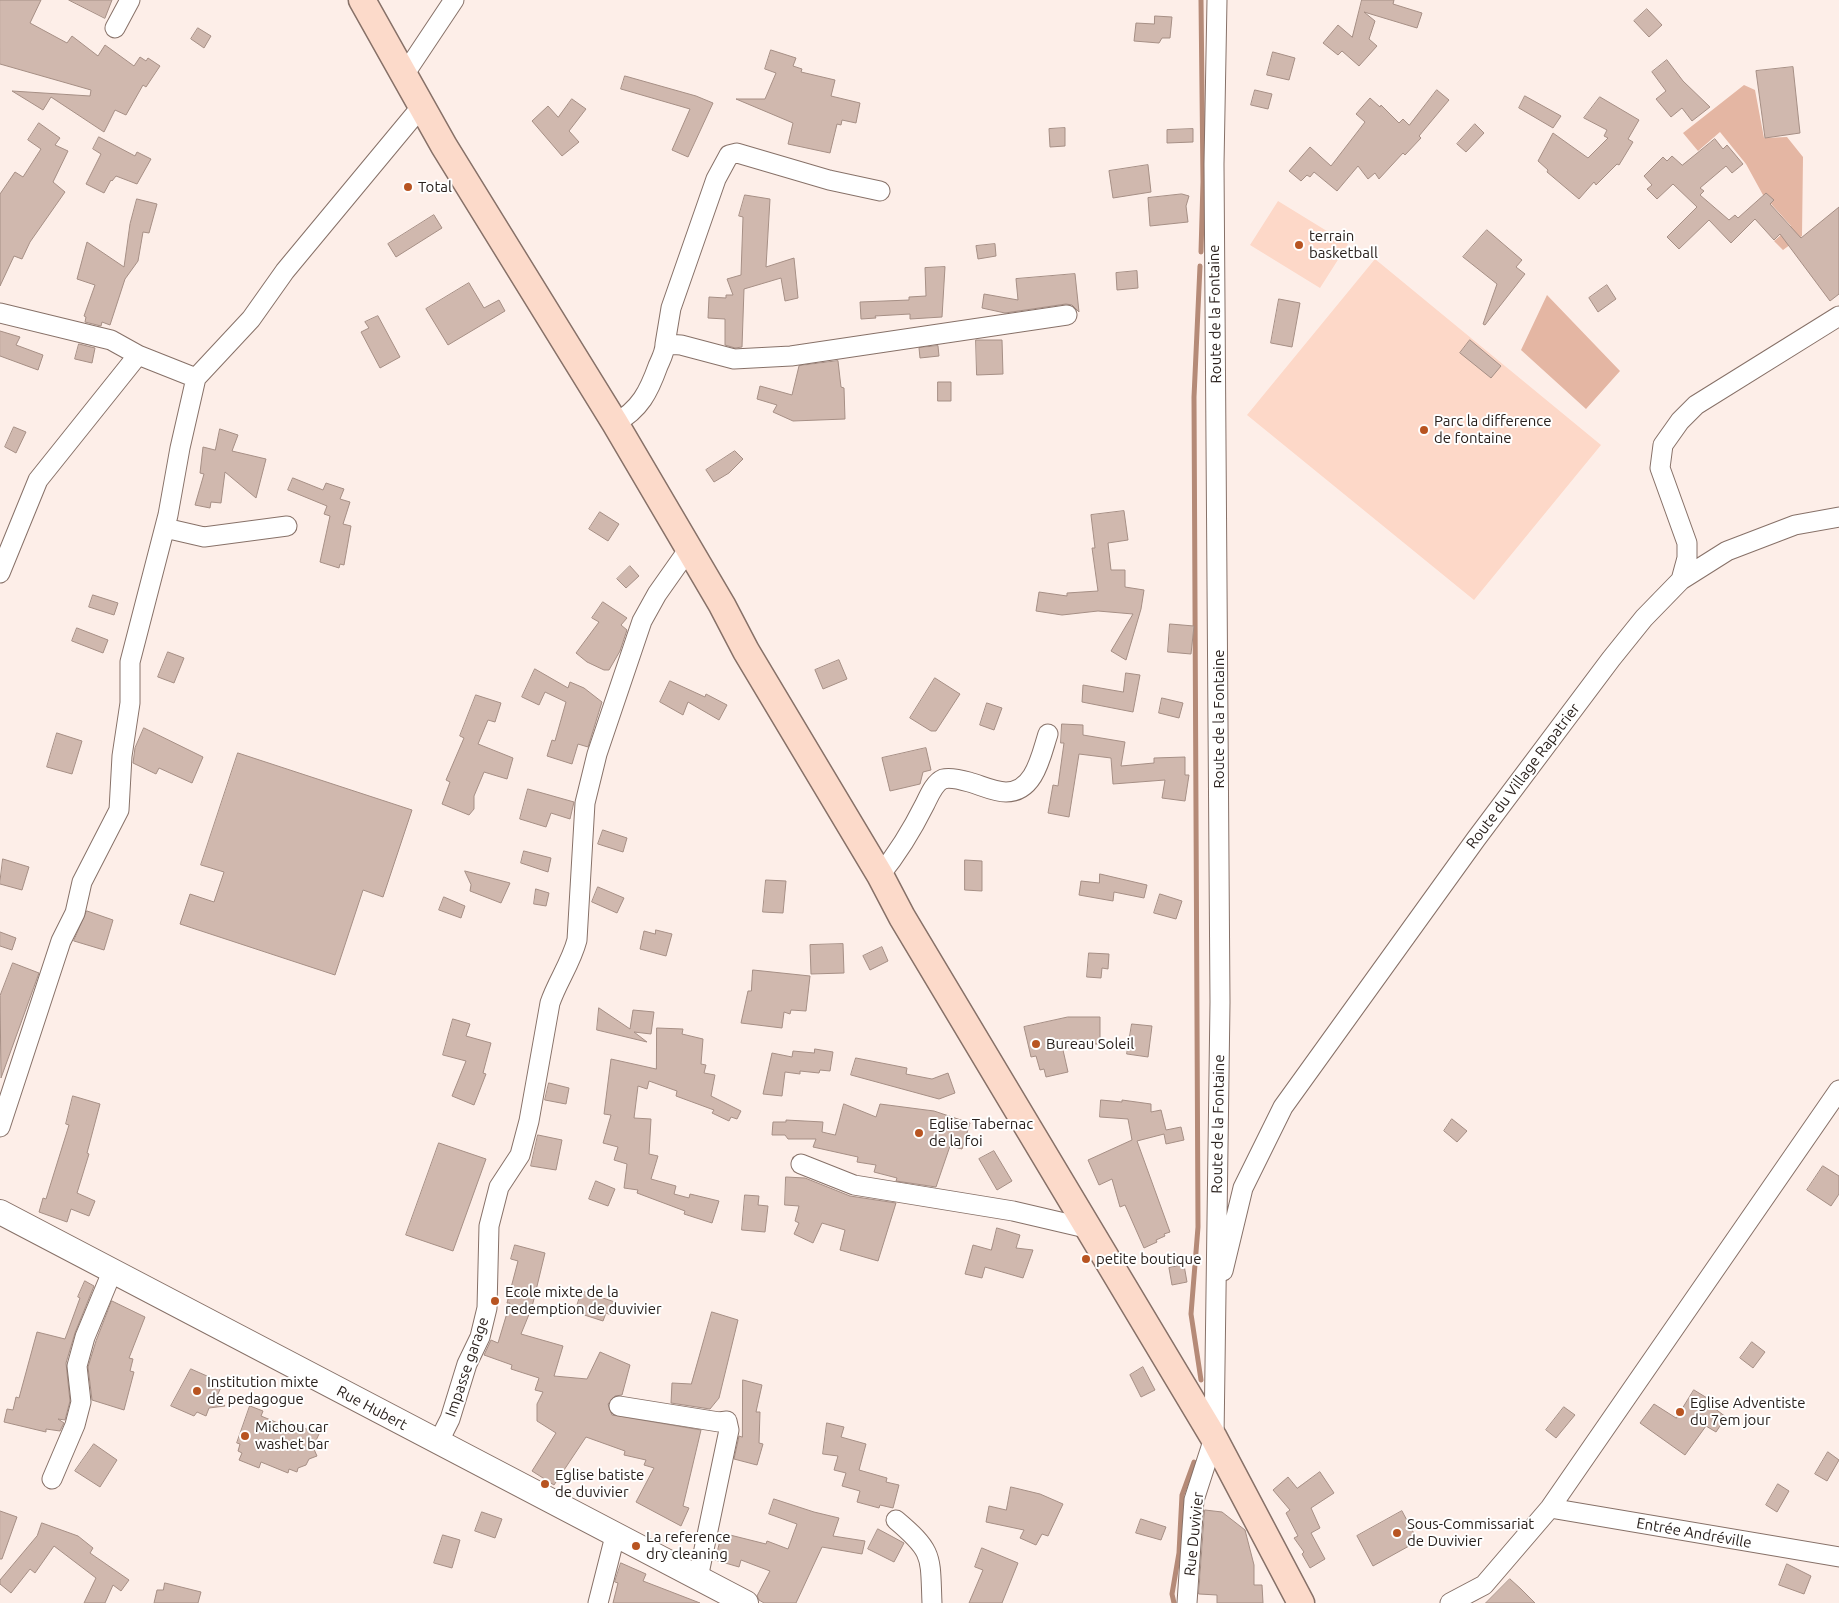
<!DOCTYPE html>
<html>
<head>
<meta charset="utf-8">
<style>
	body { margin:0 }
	canvas { display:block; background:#fdeee8 }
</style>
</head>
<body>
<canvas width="1839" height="1603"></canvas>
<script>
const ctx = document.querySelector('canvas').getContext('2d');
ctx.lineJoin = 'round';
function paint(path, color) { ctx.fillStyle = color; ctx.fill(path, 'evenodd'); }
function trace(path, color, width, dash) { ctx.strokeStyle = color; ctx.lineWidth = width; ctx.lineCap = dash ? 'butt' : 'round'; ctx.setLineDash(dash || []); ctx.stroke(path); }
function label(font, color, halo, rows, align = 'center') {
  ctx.font = font + ' Ubuntu,sans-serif'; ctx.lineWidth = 4; ctx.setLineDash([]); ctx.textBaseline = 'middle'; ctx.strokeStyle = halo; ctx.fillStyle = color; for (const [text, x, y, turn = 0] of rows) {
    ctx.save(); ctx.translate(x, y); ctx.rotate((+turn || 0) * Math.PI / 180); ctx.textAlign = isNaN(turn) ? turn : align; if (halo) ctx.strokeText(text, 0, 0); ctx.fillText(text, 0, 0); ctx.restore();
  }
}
paint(new Path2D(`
	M1278,201L1348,244L1320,288L1250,245Z
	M1375,259L1601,445L1474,600L1247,415Z`), '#fdd8c8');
paint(new Path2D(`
	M1744,85L1755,90L1764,138L1787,137L1803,157L1802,236L1783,250L1774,241L1791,226L1763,195L1746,164L1720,132L1698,151L1683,133Z
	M1547,295L1620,371L1586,409L1521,350Z`), '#e4b6a3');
trace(new Path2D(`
	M1201,0L1203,182L1201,252
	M1200,266L1194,397L1198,1227L1191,1314L1201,1380
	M1174,1603L1172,1594L1179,1553L1182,1495L1194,1462`), '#b58a77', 5);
const building = new Path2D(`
	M0,0H41L30,23L67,43L72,36L98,56L105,45L134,66L140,57L146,61L148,58L160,66L146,87L143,85L126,115L115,110L104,132L51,97L43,110L12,91L90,96L91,90L0,64Z
	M69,0H112L105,18Z
	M1362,0H1394L1393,4L1422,13L1417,28L1364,12L1375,21L1369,39L1377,46L1359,66L1342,51L1338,55L1323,43L1338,25L1352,37Z
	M1647,9L1662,25L1649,37L1634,21Z
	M1155,16L1172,17L1170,38H1162L1159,43L1134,41L1136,23L1154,24Z
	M198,28L211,36L204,48L191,39Z
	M771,50L796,58L793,66L802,69L801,72L835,80L831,96L860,103L856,123L842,120L841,125L837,124L830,153L788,144L793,123L736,99H765L776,73L765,69Z
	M1273,52L1295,58L1289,80L1267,75Z
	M1667,60L1683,81L1710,107L1692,121L1682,108L1671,117L1656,99L1666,91L1652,72Z
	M1793,67L1800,133L1765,138L1756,71Z
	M625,76L696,96L713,103L688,157L672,150L690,109L621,89Z
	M1255,90L1272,94L1268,109L1251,105Z
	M1437,90L1449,100L1419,136L1421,138L1405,155L1403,153L1379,179L1375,173L1368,179L1358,166L1337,191L1314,172L1310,177L1307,175L1301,181L1289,171L1310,147L1331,166L1365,122L1356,114L1370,98L1380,107L1381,105L1399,123L1403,119L1409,125Z
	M1525,96L1561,116L1553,128L1519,108Z
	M1600,97L1639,120L1628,139L1633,142L1619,165L1617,164L1596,185L1594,182L1579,199L1547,172L1548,170L1538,161L1553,133L1588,158L1608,138L1604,136L1607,130L1584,118Z
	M572,99L586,109L569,131L579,142L562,156L532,121L548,106L558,117Z
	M39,123L60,138L55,145L68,151L53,182L65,192L30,242L22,259L14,256L0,286V194L15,172L23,177L41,149L28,140Z
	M1475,124L1484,133L1466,152L1457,144Z
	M1065,128V146L1050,147L1049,129Z
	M1193,129V142L1167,143V130Z
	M99,137L135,156L137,152L151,159L137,184L116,176L112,181L111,180L104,193L86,184L101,154L93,149Z
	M1715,139L1723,149L1727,145L1743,164L1732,173L1726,166L1700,188L1704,191L1700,195L1729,220L1735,215L1738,218L1766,193L1774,200L1770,204L1801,238L1839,207V294L1830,301L1780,234L1774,240L1755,219L1731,243L1709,220L1679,249L1667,237L1697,207L1673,184L1657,199L1647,189L1652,185L1644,176L1663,157L1667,161L1672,156L1682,165Z
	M1148,165L1151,192L1113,198L1109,171Z
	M1182,194L1189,196L1186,206L1188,222L1150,226L1148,198Z
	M745,195L770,199L766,267L794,258L798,298L785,301L781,278L744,289L742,347L735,348L725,345V319L708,318L709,297L726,298V295H733L727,279L741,275L743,217L739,216Z
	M137,199L157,204L149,233L143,232L138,261L125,279L110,325L102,322L101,326L85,322L86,317L84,316L95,285L77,279L87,242L124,267L130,224Z
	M434,215L442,228L396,257L388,244Z
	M1487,230L1522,260L1516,267L1525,274L1485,325L1483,324L1497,284L1463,257Z
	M995,244L996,256L978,259L976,246Z
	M945,267L942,317L910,319V314L875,316L876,318L861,319L860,302L909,300V297L926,296L925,268Z
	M1137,271L1138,288L1117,290L1116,273Z
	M1075,274L1079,312L1072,305L1066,304L1005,313L982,308L984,294L1018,300L1016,279Z
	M469,283L484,308L499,300L505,311L448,345L426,309Z
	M1607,285L1616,299L1598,312L1589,298Z
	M1279,299L1300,303L1292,347L1271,343Z
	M378,316L400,357L380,368L361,332L369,328L365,322Z
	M0,331L20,337L16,345L43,355L38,370L0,356Z
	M976,340H1002L1003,374L977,375Z
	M1470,340L1501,366L1491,378L1460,353Z
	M79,344L95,348L92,363L75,359Z
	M938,346L939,356L920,358L919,348Z
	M838,361L841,387L844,388L845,419L793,421L773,412L777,405L757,399L760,386L792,395L799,366Z
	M938,382H951V401H938Z
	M14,427L26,432L16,453L5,447Z
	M220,429L238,435L232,451L266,459L256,498L225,472L221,503L211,502L210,508L195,505L204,474L200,473L203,447L215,450Z
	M735,451L743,459L729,473L714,482L706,470Z
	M293,478L323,490L326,483L344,489L340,499L350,502L343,524L351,526L344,565L340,564L339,568L320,562L330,516L324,514L327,506L288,490Z
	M1124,511L1128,540L1108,543L1111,570H1125V587L1144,590L1141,609L1126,660L1111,651L1133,614L1098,611L1062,615L1036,611L1039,592L1067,596V593L1098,591L1092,548H1095L1091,515Z
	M600,512L619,524L608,541L589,529Z
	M630,566L639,576L626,588L617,579Z
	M93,595L118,603L114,615L89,607Z
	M603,602L627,618L621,625L627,630L620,651L609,670H604L587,662L576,653L599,622L592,618Z
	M1170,624L1194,626L1191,654L1168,652Z
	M77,628L108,640L103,653L72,641Z
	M168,652L184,658L174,683L158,677Z
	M839,660L847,679L823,689L815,670Z
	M535,669L568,688L570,682L584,688L602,702L588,747L578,744L572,764L547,756L552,740L555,741L566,702L545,692L539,705L522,697Z
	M1126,673L1140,675L1133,712L1082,702L1083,685L1123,692Z
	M935,678L960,694L936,731H931L910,718Z
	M670,681L705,697L706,694L727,705L719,720L688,702L683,715L660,702Z
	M476,695L501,703L495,722L488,720L478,744L513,758L507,779L484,772L474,796V809L469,815L442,804L450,782L446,780L464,738L460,736Z
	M1162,698L1183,703L1179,718L1159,713Z
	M987,703L1002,708L994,730L980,725Z
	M1062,724L1083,725V735L1125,742L1121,766L1154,763V758L1185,757V775H1189L1185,801L1162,798L1165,780L1113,784L1111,758L1079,754L1069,817L1048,813L1053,785L1058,786L1064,743H1061Z
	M144,728L203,757L192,783L159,768L156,774L133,763L135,748Z
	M57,733L82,741L72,774L47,767Z
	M926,748L931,770L923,772L920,784L890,791L882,758Z
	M238,753L412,810L383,897L363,890L335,975L180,924L190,894L214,902L224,872L201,865Z
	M528,789L574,802L570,819L551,813L546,827L520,819Z
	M603,830L627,838L623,852L598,844Z
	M524,851L551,858L548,872L521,863Z
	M3,859L29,867L22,890L0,884Z
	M965,860L982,861V891L965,890Z
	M465,871L510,883L501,903L470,891L471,885Z
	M1100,874L1147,885L1144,898L1114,892L1113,901L1079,895L1081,881L1099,883Z
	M766,880L786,881L783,913L763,912Z
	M598,887L624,898L617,913L592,902Z
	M536,889L549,893L546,906L534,904Z
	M1160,894L1182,901L1176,919L1154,913Z
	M444,897L465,906L461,918L439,910Z
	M87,911L113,920L104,950L74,941Z
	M656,930L672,934L666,956L640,949L644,931L655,934Z
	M0,932L16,938L12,950L0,946Z
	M843,944L844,973L811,974L810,945Z
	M882,947L888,961L870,970L863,956Z
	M1089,953L1109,954L1108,969L1102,968L1101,978L1087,977Z
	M13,963L39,973L1,1078L0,996Z
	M753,970L810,976L806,1011L791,1010L790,1014L784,1012L782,1028L741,1023L748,991H751Z
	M599,1008L630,1029L633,1010L654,1012L651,1034L634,1032L647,1042L597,1030Z
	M1068,1017H1100V1044H1067L1068,1049L1063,1050L1068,1072L1046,1077L1044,1069L1040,1070L1036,1056L1031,1057L1024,1027Z
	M453,1019L470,1024L466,1036L491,1043L483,1073L486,1074L474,1105L452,1096L466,1061L443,1055Z
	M1132,1024L1152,1026L1148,1057L1127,1054Z
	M657,1028L683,1029L682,1034L703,1039L701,1064L706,1065L704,1073L715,1075L711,1096L741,1111L737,1119L731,1117L729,1121L712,1113L714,1110L676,1096L677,1091L649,1081L647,1089L638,1086L634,1118L651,1119L649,1154L658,1156L651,1179L676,1186L674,1194L689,1198L690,1194L719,1201L712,1223L684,1214L685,1211L637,1193L638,1190L624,1188L627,1164L614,1160L618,1147L603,1143L611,1115L604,1114L611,1059L656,1069Z
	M815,1049L833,1052L830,1071L820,1070L819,1073L800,1071V1074L785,1072L782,1096L763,1094L772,1053L792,1057L793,1051L814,1053Z
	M856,1058L907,1068L906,1074L932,1079L948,1073L955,1093L939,1099L851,1075Z
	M549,1083L569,1088L566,1104L545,1100Z
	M73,1096L100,1104L87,1153L89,1154L77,1193L95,1201L89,1216L71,1209L67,1222L39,1212L43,1198L46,1199L69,1125L66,1124Z
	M1101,1100L1122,1102V1100L1151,1104V1112L1161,1110L1166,1130L1181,1127L1184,1140L1166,1144L1164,1134L1137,1141L1170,1232L1164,1234L1165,1236L1156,1240L1157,1242L1144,1248L1125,1205L1120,1207L1112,1179L1099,1185L1088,1160L1132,1140L1128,1119L1100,1117Z
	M844,1104L876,1117L880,1104L934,1111L970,1123L962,1149L950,1146L936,1187L896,1181L897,1178L874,1172L876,1165L857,1162L858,1157L813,1147L816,1139H788L785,1135H772L773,1122H786V1120L823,1122L822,1132L835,1135Z
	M1452,1119L1467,1131L1457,1142L1444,1131Z
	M538,1135L562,1140L556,1170L531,1166Z
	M439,1143L486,1159L453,1251L406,1235Z
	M994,1151L1012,1181L997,1190L979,1159Z
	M1823,1166L1839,1176V1194L1831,1206L1807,1190Z
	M786,1177L805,1178L850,1196L896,1203L878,1261L840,1250L845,1230L822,1223L813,1243L794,1234L799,1223L795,1221L799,1206L785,1205Z
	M596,1181L615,1189L608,1206L589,1199Z
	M745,1195L759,1196L758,1205L768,1206L765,1232L742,1230Z
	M997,1228L1020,1235L1016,1248L1033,1250L1023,1278L985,1267L982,1278L965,1274L973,1245L991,1250Z
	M515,1245L545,1253L532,1307L521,1334L563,1346L554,1376L587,1379L600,1352L630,1365L622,1395L615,1396L608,1404L612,1415L701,1430L683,1506L689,1508L681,1526L636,1502L654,1468L644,1465L646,1460L624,1455L625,1451L586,1437L554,1485L532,1471L556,1433L537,1421V1404L543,1392L535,1390L539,1378L511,1369L512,1365L484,1355L491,1340L498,1343L510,1303H507L518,1261L511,1259Z
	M1184,1265L1187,1282L1172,1285L1169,1268Z
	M85,1281L94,1286L75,1333L66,1363L70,1401L65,1420L58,1419L64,1423L60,1431L46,1429V1432L4,1422L7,1409L13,1410L16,1397L19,1398L37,1332L65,1339L80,1298L78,1297Z
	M582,1291L615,1302L611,1315L606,1313L603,1321L575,1312Z
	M112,1301L145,1317L129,1358L133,1359L130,1371L134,1372L124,1410L92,1400L88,1367L96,1341Z
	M712,1312L738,1320L719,1398L710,1409L671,1403L672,1383L691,1384Z
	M1752,1342L1765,1352L1753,1368L1740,1358Z
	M1143,1367L1155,1390L1141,1397L1130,1375Z
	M191,1369L223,1383L217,1396L225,1406L209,1408L206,1416L197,1412L194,1416L171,1406Z
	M743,1380L762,1385L756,1412H760L759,1443L763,1444L757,1465L734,1459L739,1436L742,1437Z
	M1694,1390L1712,1401L1710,1405L1726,1417L1716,1432L1706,1426L1685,1455L1640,1423L1654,1404L1676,1418Z
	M250,1406L263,1411L261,1416L290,1428L303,1433L304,1428L319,1434L313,1447L317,1456L309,1459L306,1465L298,1468L297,1472L289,1469L288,1473L261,1462L259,1468L239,1460L242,1453L238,1451L240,1444L237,1443Z
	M1564,1407L1575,1415L1556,1438L1546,1430Z
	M827,1423L844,1427L841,1437L866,1444L859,1470L887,1478L886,1482L899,1485L893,1508L880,1505L879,1508L857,1502L860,1491L842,1486L846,1473L834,1470L838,1456L823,1454Z
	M94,1444L117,1460L100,1487L75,1471Z
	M1828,1452L1839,1460L1827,1481L1815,1474Z
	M1320,1472L1334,1493L1311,1508L1320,1528L1311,1533L1325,1559L1310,1568L1302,1554L1304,1552L1294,1538L1298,1536L1286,1513L1290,1510L1273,1490L1288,1477L1297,1488Z
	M1778,1484L1789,1491L1777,1512L1766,1505Z
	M1011,1487L1040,1494L1063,1504L1048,1536L1042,1534L1036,1545L1020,1538L1024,1530L986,1522L989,1506L1006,1510Z
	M774,1499L814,1512L839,1518L833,1536L865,1541L862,1554L822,1547L796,1603H764L759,1600L757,1596L770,1571L741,1560L739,1567L715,1560L722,1533L766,1544L767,1541L788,1549L797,1524L769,1514Z
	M1205,1510L1222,1512L1245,1530L1254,1565V1585H1262L1263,1603H1217V1595L1199,1594Z
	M0,1511L17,1517L2,1559H0Z
	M1402,1511L1418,1541L1373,1566L1357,1536Z
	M482,1512L502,1519L495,1538L475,1531Z
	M1141,1519L1166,1527L1161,1540L1136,1533Z
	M42,1523L78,1536L93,1548L90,1553L129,1580L121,1591L113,1585L105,1603H84L96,1578L54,1546L35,1573L30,1569L11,1593L0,1584V1580L37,1536Z
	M878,1529L904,1543L894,1562L868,1549Z
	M443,1535L460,1540L452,1568L434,1563Z
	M982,1548L1018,1563L1002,1603H969L983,1570L975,1567Z
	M621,1563L646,1574L643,1581L700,1603H613L618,1583L615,1582Z
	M1787,1564L1811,1576L1804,1594L1779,1585Z
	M1510,1579L1521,1589L1535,1603H1486Z
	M165,1583L201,1592L198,1603H154L157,1590H163Z`);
paint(building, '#d0b8ae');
trace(building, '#a68f85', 1);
const minor = new Path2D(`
	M115,28L130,0
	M404,75L454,0
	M0,313L111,340L138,355
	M665,344L671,308L716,179L729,155L737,153L829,180L880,191
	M615,423C640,410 649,391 658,366C661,359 665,352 665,344L681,345L734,359L791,356L1067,315
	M165,528L204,537L287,526
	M0,573L38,480L138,355L196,378
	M1681,580L1727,551L1795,525L1839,517
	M880,875C898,853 912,830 925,804C929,796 934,783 943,779C950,777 962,780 969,782C980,785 994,792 1006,792C1035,792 1041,755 1048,734
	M0,1127L61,941L75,913L82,882L119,810L122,756L130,703V662L168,515L180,448L196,378L251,319L285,271L421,107
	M801,1164L854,1185L1013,1211L1090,1229
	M1223,1271L1243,1188L1283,1107L1476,839L1611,659L1644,618L1681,580L1687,558V543L1660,468L1663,445L1680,421L1696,405L1839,316
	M619,1406L719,1422L727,1421L729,1430L698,1578
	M438,1443L450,1419L467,1364L480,1337L487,1308L489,1226L499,1187L520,1155L529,1121L550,1003C557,982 571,963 577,940L585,803L597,754L642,621L657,594L688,550
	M52,1479L75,1425L81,1402L77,1366L85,1337L112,1272
	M1550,1508L1839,1557
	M896,1520C934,1552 930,1556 932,1603
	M598,1603L615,1536
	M1187,1603L1194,1500L1214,1438L1220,1002L1214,164L1217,0
	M1450,1603L1484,1585L1550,1508L1839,1090`);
const tertiary = new Path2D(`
	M0,1212L746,1603`);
const secondary = new Path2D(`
	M362,0L444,146L615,423L722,605L746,651L880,875L902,917L1214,1438L1301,1603`);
trace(minor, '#877168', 21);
trace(tertiary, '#877168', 26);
trace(secondary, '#877168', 29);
trace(minor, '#fff', 19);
trace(tertiary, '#fff', 24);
trace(secondary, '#fcdaca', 26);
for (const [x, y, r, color] of [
	[408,187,5,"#b85421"],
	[1299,245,5,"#b85421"],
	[1424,430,5,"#b85421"],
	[1036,1044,5,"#b85421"],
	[919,1133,5,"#b85421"],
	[1086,1259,5,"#b85421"],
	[495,1301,5,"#b85421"],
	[197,1391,5,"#b85421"],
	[1680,1412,5,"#b85421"],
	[245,1436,5,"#b85421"],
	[545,1484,5,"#b85421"],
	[1397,1533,5,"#b85421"],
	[636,1546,5,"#b85421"]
]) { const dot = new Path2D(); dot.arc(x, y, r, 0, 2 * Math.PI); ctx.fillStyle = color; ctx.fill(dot); trace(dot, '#fff', 2); }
label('15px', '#2a211d', '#fff', [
	["Total",418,187],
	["terrain",1309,236],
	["basketball",1309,253],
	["Parc la difference",1434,421],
	["de fontaine",1434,438],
	["Bureau Soleil",1046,1044],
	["Eglise Tabernac",929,1124],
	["de la foi",929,1141],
	["petite boutique",1096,1259],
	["Ecole mixte de la",505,1292],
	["redemption de duvivier",505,1309],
	["Institution mixte",207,1382],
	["de pedagogue",207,1399],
	["Eglise Adventiste",1690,1403],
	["du 7em jour",1690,1420],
	["Michou car",255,1427],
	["washet bar",255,1444],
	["Eglise batiste",555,1475],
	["de duvivier",555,1492],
	["Sous-Commissariat",1407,1524],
	["de Duvivier",1407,1541],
	["La reference",646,1537],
	["dry cleaning",646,1554]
], 'left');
label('15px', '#2a211d', '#fff', [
	["Route de la Fontaine",1215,314,-91],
	["Route de la Fontaine",1219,719,-90],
	["Route du Village Rapatrier",1523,776,-53],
	["Route de la Fontaine",1218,1124,-89],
	["Impasse garage",467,1367,-71],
	["Rue Hubert",372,1408,28],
	["Entrée Andréville",1694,1533,10],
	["Rue Duvivier",1194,1534,-84]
]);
</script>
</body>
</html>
